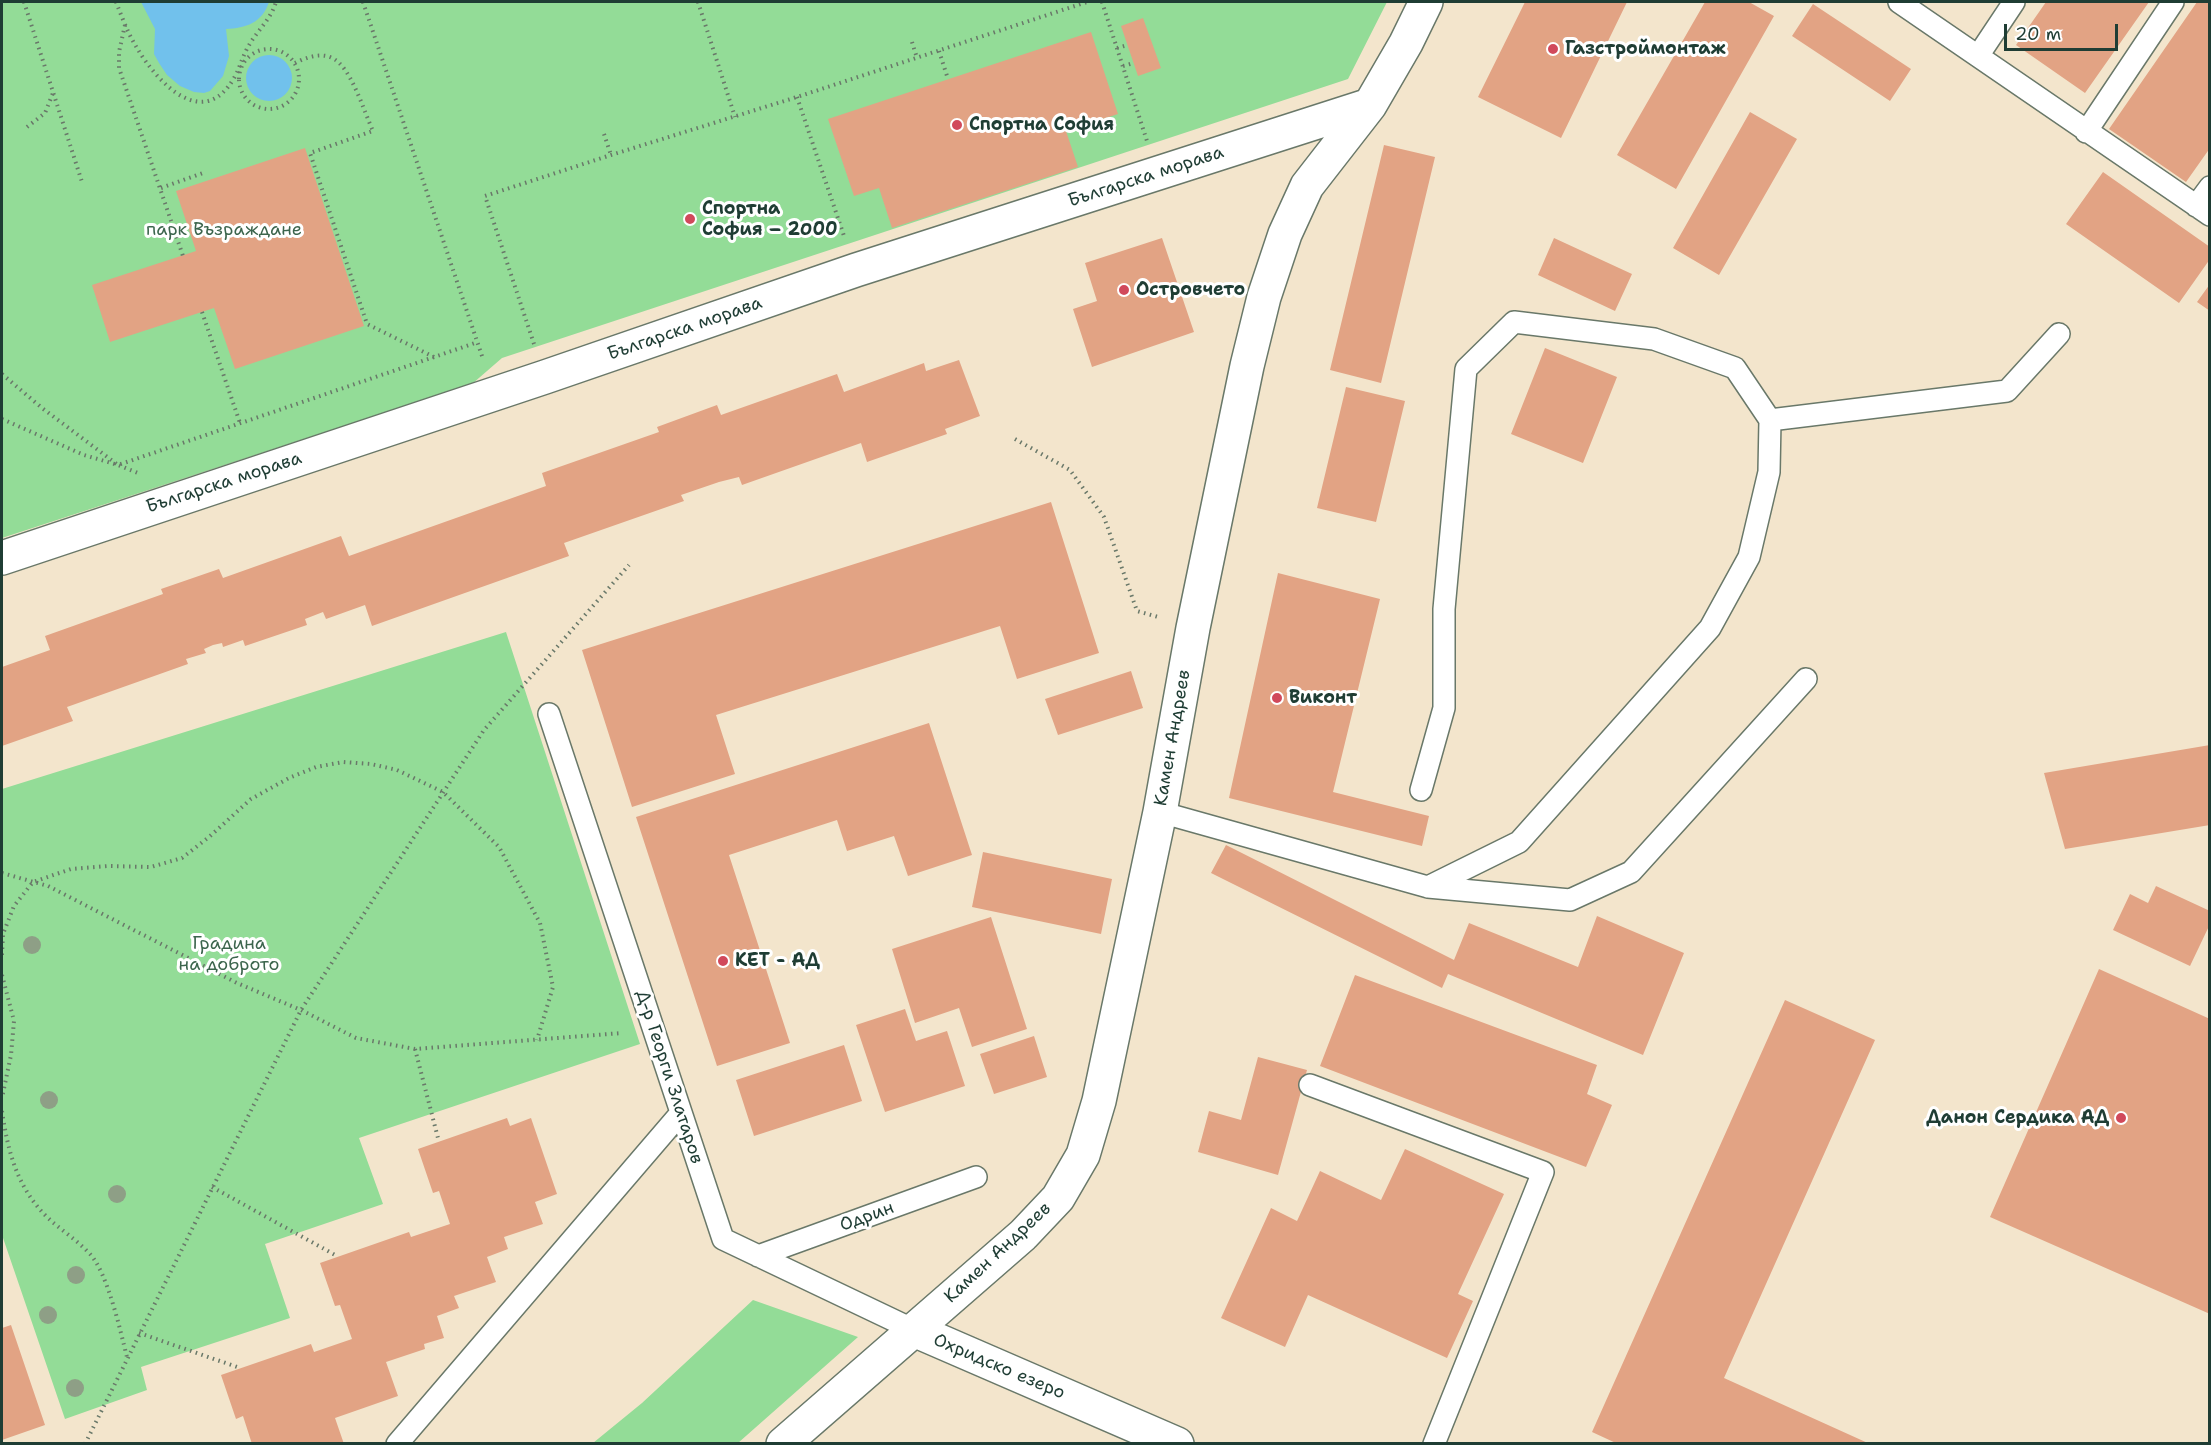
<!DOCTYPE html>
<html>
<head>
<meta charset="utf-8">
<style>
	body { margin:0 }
	#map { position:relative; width:2211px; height:1445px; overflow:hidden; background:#f3e5cc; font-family:"Shantell Sans",sans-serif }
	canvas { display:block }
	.frame { position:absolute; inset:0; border:3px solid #1f3d34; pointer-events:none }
	.scale { position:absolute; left:2004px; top:24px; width:114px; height:27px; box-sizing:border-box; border:3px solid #1f3d34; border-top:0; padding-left:8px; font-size:18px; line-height:21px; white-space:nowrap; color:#1f3d34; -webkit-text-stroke:4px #fff; paint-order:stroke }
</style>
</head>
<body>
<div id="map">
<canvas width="2211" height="1445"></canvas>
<div class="frame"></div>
<div class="scale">20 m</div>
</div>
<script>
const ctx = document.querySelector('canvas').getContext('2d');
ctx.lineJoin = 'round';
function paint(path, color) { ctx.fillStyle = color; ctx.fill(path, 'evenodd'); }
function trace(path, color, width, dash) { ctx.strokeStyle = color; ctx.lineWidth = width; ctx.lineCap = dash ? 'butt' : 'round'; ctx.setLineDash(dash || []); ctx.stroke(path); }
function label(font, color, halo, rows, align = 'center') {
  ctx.font = font + ' "Shantell Sans",sans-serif'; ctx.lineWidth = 6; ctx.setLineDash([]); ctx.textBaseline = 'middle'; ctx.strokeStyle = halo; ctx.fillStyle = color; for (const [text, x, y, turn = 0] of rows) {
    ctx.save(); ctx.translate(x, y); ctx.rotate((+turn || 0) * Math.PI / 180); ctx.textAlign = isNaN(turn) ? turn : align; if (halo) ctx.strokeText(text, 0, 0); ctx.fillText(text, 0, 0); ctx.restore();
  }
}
paint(new Path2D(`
	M2,2H1387L1348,79L502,358L472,384L2,538Z
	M506,632L640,1044L359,1138L383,1204L265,1244L290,1318L141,1367L147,1390L65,1419L2,1235V789Z
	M753,1300L858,1337L738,1443H593L642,1403Z`), '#93dc97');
paint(new Path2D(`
	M141,2H269C262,23 246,28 226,29L229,56L223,76L210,91L204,93L194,92L180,86L167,75L159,63L154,54L155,29Z
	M246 78a23 23 0 1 1 46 0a23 23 0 1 1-46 0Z`), '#71c1ec');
paint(new Path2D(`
	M1525,2H1627L1561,138L1478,97Z
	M1705,2H1749L1774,16L1676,189L1617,155Z
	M2046,2H2149L2085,93L2016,45Z
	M2197,2H2210V148L2186,182L2109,129Z
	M1813,4L1911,69L1890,101L1792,36Z
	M1143,18L1161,68L1138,76L1121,26Z
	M1091,32L1118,114L1066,131L1078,167L892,228L879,188L854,196L828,119Z
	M1750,112L1797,139L1719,275L1673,248Z
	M1384,145L1435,157L1381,383L1330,370Z
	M305,148L364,326L235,369L214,308L110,342L92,285L196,251L176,191Z
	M2103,172L2210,247V259L2179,303L2066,224Z
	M1162,238L1194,332L1092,367L1073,309L1097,301L1085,263Z
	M1554,238L1632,274L1615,311L1538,275Z
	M2210,284V311L2197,302Z
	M1545,348L1617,377L1583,463L1511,434Z
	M959,360L980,416L945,429L947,434L867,462L861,443L742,485L739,477L719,482L681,495L684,501L564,543L569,556L372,626L365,605L326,619L323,612L305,619L307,625L245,646L243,640L223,647L222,643L213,645L204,649L206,653L186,659L188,664L67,707L73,721L2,746V667L50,650L45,636L163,594L161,589L219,569L223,578L341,536L349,556L546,486L542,473L659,432L657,427L717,405L721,415L837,374L844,392L924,363L926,371Z
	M1346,387L1405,401L1376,522L1317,508Z
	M1051,502L1099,653L1017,679L1000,626L716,715L735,774L632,807L582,650Z
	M1278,573L1380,599L1333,792L1429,816L1422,846L1229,798Z
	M1131,671L1143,708L1058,735L1045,699Z
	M929,723L972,855L908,876L894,836L847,851L837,820L729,855L790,1043L717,1066L636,817Z
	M2210,745V825L2065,849L2044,773Z
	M1226,845L1454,960L1469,923L1578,967L1597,916L1684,953L1643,1055L1448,974L1442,988L1211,873Z
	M983,852L1112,879L1101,934L972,907Z
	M2156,886L2210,911V924L2190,966L2113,930L2130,894L2148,903Z
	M991,917L1027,1029L972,1047L959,1008L915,1023L892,949Z
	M2099,969L2210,1019V1314L1990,1217Z
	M1355,975L1597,1065L1587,1094L1612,1105L1586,1167L1320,1066Z
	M1785,1000L1875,1040L1724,1378L1870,1444H1618L1592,1432Z
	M905,1009L916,1041L947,1031L965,1086L885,1112L856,1025Z
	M1034,1036L1047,1077L994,1094L980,1054Z
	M844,1045L862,1101L754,1136L736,1080Z
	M1258,1057L1307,1070L1278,1175L1198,1152L1209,1111L1241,1120Z
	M507,1118L510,1126L531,1118L557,1194L535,1202L543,1224L504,1237L508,1249L487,1257L496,1282L454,1296L459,1308L437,1316L444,1338L424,1344L425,1349L386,1362L398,1396L335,1418L344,1444H252L243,1416L236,1419L221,1375L311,1344L314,1352L352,1339L340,1305L335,1306L320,1263L409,1232L411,1237L450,1224L439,1191L433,1193L418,1149Z
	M1405,1149L1504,1194L1458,1294L1473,1301L1447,1358L1308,1295L1285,1347L1221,1318L1271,1208L1297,1221L1320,1171L1381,1200Z
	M11,1325L45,1425L2,1440V1328Z`), '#e2a384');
const service = new Path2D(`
	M1899,2L2210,215
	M1978,56L2014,2
	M2086,132L2173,2
	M2196,206L2210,187
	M1770,420L2007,391L2059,334
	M549,714L723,1239L914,1330
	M1421,790L1444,708V609L1466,369L1514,322L1654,339L1735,368L1770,420L1769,472L1749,557L1710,628L1519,842L1428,887
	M1160,812L1428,887L1570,900L1631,872L1806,679
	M1310,1085L1543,1172L1434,1444
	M758,1256L976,1177
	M397,1444L680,1114`);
const minor = new Path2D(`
	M2,558L545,377L856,270L1370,105
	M914,1330L1177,1444
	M783,1444L1023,1235L1058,1198L1083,1155L1099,1101L1160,812L1193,628L1247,366L1264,297L1285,234L1307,186L1370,105L1406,43L1426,2`);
trace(service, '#697869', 24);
trace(minor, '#697869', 36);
trace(new Path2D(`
	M24,2L82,182
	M116,2C122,17 128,34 137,48C157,82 203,132 234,78C239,70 241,61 245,53C253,34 270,22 276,2
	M363,2L483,359
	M698,2L735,117
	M1102,2L1147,141
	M125,25L119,52V68L183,256
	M912,42L917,58
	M1117,48L1128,45
	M239 79a30 30 0 1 1 60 0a30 30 0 1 1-60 0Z
	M939,51L948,79
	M295,63C305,58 320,52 332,58C351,66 364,112 373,131L310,153L367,324L434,357
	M1123,66L1134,63
	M797,97L844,236
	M27,127L45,113L53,93
	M604,134L611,155
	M161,188L203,173
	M202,312L240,423
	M534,344L485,196L611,155L797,97L1087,2
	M2,374L42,408L118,465L478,342
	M2,419L84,455L118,465L138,473
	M1015,439L1070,470L1104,517L1137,611L1158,617
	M2,873L48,886L237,983L301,1010L356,1038L415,1049L622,1033
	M2,955L3,934L14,906L33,882L71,869L108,866L151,867L182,858L209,837L251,799L289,778L316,767L343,762L371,764L397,770L443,792L499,847L540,923L553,987L537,1040
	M2,975L14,1021L11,1055L2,1098
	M415,1049L439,1142
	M2,1111C8,1152 17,1188 48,1218C61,1230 77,1240 90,1254C108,1274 120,1330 127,1357
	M212,1187L337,1256
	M139,1333L240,1368
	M85,1444L301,1010L484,730L629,565`), '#697869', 4, [1.5, 4.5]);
trace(service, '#fff', 21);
trace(minor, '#fff', 33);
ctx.fillStyle = '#8e9f86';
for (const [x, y] of [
	[32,945],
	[49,1100],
	[117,1194],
	[76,1275],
	[48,1315],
	[75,1388]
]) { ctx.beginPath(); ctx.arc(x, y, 9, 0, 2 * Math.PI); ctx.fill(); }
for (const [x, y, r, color] of [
	[1553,49,6,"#d1495b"],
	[957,125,6,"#d1495b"],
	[690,219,6,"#d1495b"],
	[1124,290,6,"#d1495b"],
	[1277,698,6,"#d1495b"],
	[723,961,6,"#d1495b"],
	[2121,1118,6,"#d1495b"]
]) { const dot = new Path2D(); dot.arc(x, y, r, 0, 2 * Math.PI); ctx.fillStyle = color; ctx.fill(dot); trace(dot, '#fff', 2); }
label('bold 18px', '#1f3d34', '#fff', [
	["Газстроймонтаж",1565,49],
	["Спортна София",969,125],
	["Спортна",702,209],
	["София – 2000",702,230],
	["Островчето",1136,290],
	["Виконт",1289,698],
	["КЕТ - АД",735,961],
	["Данон Сердика АД",2109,1118,"right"]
], 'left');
label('18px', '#1f3d34', '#fff', [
	["Българска морава",1146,177,-18],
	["Българска морава",685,329,-19],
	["Българска морава",224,483,-18],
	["Камен Андреев",1173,738,-80],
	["Д-р Георги Златаров",669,1077,72],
	["Одрин",867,1217,-20],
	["Камен Андреев",998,1253,-43],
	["Охридско езеро",999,1367,23]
]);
label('18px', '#3c654d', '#fff', [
	["парк Възраждане",224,230],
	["Градина",229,944],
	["на доброто",229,965]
]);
</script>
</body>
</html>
